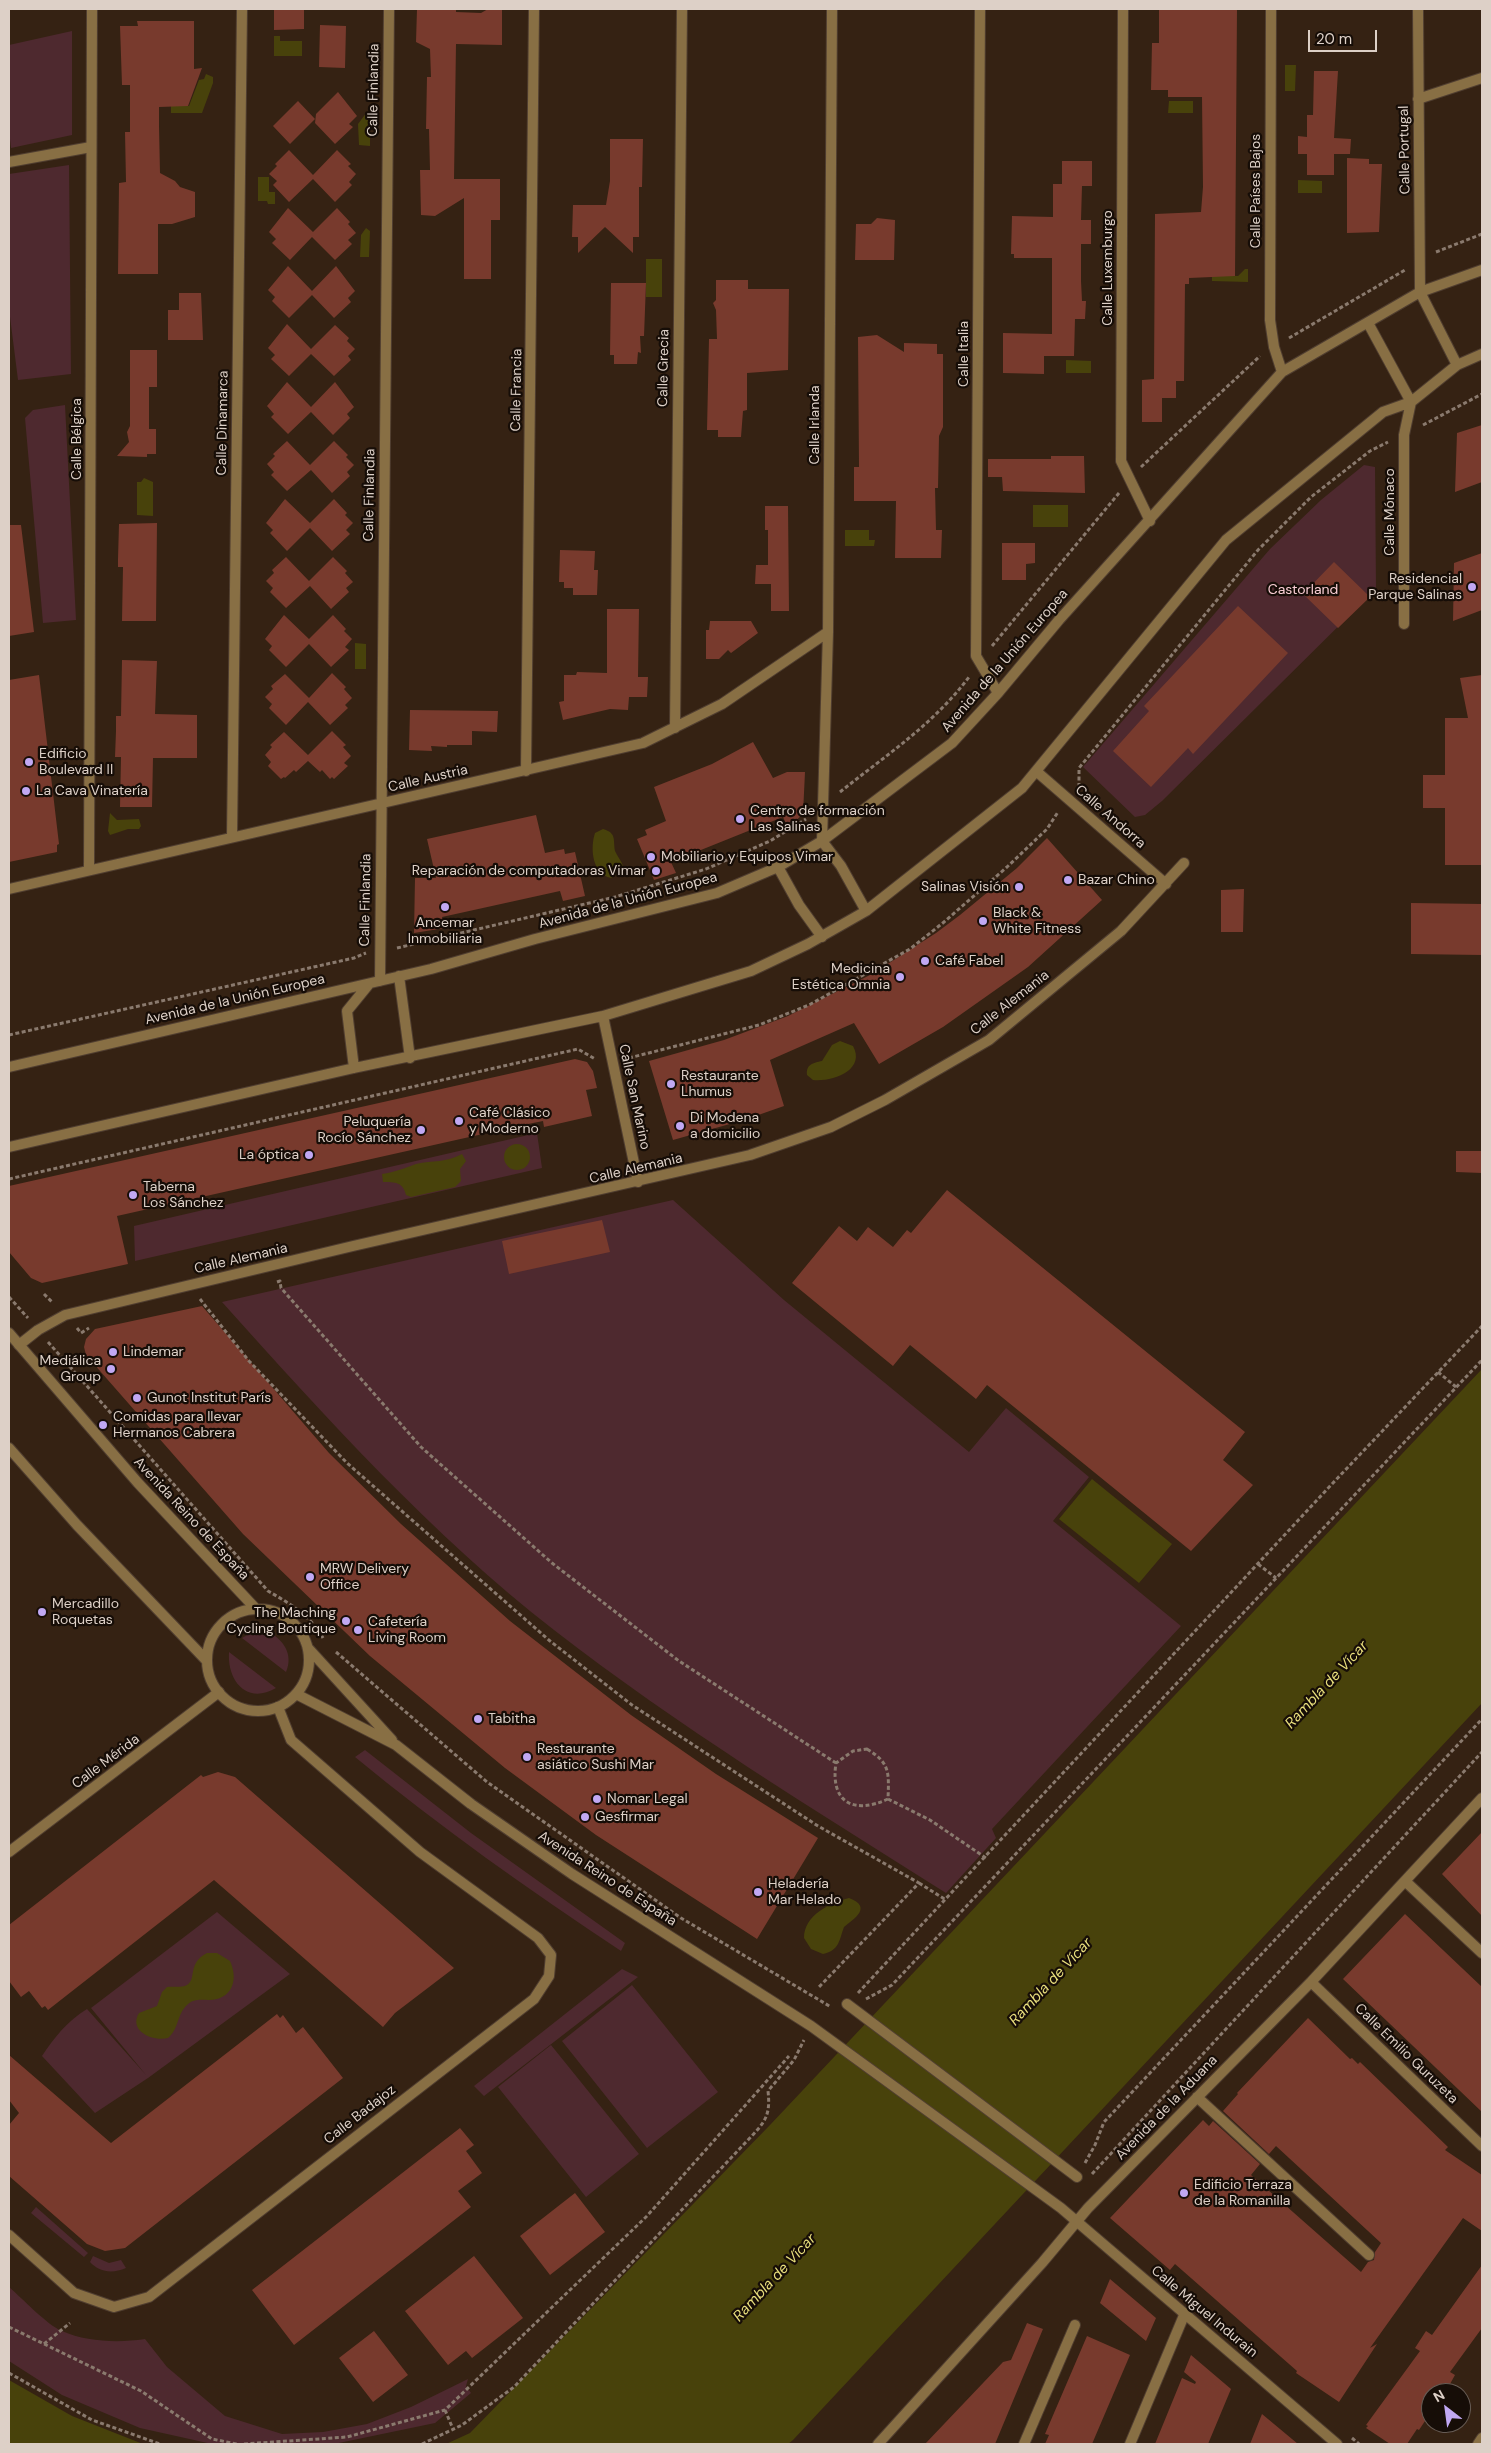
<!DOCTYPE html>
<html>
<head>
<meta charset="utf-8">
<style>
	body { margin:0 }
	#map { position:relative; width:1491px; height:2453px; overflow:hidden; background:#352213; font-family:"DM Sans",sans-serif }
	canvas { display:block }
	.frame { position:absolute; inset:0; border:10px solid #ddd0c7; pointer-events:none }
	.north { position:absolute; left:1421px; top:2383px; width:50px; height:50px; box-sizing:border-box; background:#160d07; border:1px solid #665b54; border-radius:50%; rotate:330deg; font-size:14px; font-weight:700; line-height:20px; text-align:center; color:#ddd0c7 }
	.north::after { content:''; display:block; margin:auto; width:18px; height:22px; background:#c1a8f3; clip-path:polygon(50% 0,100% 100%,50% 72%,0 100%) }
	.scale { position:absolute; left:1308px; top:30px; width:69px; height:22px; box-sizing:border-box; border:2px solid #ddd0c7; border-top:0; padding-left:6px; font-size:15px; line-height:18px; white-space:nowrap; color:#ddd0c7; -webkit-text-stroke:4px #160d07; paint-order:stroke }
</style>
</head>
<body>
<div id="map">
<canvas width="1491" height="2453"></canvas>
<div class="frame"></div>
<div class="north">N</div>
<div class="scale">20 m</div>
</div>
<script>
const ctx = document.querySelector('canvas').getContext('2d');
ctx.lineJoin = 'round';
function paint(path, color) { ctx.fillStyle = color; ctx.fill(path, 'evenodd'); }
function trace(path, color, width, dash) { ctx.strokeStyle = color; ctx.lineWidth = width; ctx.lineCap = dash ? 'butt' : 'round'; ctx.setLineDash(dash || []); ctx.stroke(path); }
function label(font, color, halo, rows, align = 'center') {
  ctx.font = font + ' "DM Sans",sans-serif'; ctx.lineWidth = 4.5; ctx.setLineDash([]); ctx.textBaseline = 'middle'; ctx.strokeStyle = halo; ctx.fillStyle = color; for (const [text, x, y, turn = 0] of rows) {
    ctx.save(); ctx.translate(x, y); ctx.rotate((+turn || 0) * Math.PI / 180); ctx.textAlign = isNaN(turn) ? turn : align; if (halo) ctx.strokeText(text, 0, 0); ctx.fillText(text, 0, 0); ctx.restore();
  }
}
paint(new Path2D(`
	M72,31V135L11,148L9,131V45Z
	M69,165L71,374L18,380L9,309V174Z
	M65,405L76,620L43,623L25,418L33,410Z
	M1364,465L1375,467L1376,589L1162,801L1145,815L1135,817L1083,767L1270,549L1321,500Z
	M537,1133L542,1168L135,1261L134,1226Z
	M673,1200L784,1300L969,1452L1006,1408L1089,1477L1053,1521L1181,1626L992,1829L996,1838L946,1893C813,1809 679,1727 554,1630C432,1535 326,1418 222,1302Z
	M267,1631C283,1639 294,1654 286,1672L242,1638L251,1633Z
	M229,1652L276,1688C247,1705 227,1681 229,1652Z
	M365,1750L471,1833L625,1943L621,1951C529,1890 440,1827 355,1757Z
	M217,1912L290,1974L148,2078L95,2113L42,2056C54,2038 67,2021 87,2009L146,2075L91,2008Z
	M622,1969L638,1977L484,2096L474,2086Z
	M632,1985L718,2092L647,2148L562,2041Z
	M551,2045L639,2154L586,2197L498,2087Z
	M36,2207L88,2253L84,2257L31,2213Z
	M93,2256L109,2263L121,2260L126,2268C112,2274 99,2272 90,2262Z
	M9,2287C22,2298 47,2325 62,2331C87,2342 118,2343 145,2339L167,2367L225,2416L282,2434L323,2432L367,2424L411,2407L468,2379L466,2386L471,2393L435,2423L334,2444H212L140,2428L62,2395L9,2361Z`), '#4e292f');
paint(new Path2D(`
	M274,36H280V41H302V56H274Z
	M1285,65H1296L1295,91H1285Z
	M206,74L213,77V83L202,113H171V106H189L199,80L204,79Z
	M1169,101H1193V113H1168Z
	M367,112L370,118V146L359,145L358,124Z
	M258,177H269V192H275V204H268L267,201H258Z
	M1298,180L1322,181V193H1298Z
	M366,228L370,231L369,257H360L361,235Z
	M646,259H662V297H646Z
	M1245,269H1248V282L1212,281V275L1238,276Z
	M1066,360L1091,361V373H1066Z
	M144,478L153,482V516L137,515V482H141Z
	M1033,505H1068V527H1033Z
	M845,530H869V540H875L874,546H845Z
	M355,643L366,644V669H355Z
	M110,813L117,820L139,819L141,826L139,829H128L110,835L108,831Z
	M603,829C617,833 613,840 615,851C617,856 621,860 623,866L620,873L611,878C592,874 590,848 595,833Z
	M840,1041L853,1046C866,1070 833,1082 813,1080L807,1075C806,1064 813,1063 822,1061L832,1045Z
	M504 1157a13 13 0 1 1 26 0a13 13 0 1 1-26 0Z
	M462,1154L466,1161L460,1169L461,1181L455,1187L411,1197L406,1195C403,1182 395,1182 383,1182L382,1174C395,1172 405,1168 416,1164C433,1160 446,1163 462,1154Z
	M1482,1369V1703L793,2440L788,2444H446L470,2433L770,2125Z
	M1092,1479L1172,1544L1139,1583L1059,1519Z
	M849,1898C873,1907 854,1919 844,1927C839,1940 840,1950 823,1954L811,1949L804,1938C804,1915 830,1903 849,1898Z
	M207,1953H217L230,1961C237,1976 235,1994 217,1999C206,2002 196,1996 187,2005C177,2014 179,2029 168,2038C153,2042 128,2031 139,2013L157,2006L162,1992L167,1987C173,1986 181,1988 187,1985C197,1979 187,1963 207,1953Z
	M9,2380L72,2416L143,2444H9Z`), '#48420b');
paint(new Path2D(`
	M274,9H304V29L274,30Z
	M417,9H456V12L481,13L488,9H502V45L456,44L454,179H500V220H491V279H464V198L435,216L421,215L420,170H430L429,129H426L427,77H431L430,49L416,42Z
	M1159,9H1237L1235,276L1189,278V284H1185L1184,381H1176V398H1162V422H1142V380L1154,379L1155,214L1201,212L1203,187L1202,97H1168V90H1151L1152,43H1159Z
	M137,21H194V69L202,68L188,106L159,107V126L160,173L175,181L180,187L195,192V217L172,224H158V274H118L119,183L126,182L125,132H130V85H122L120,26H138Z
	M320,25L346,26L345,68L319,67Z
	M1314,71H1338L1334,138L1351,139L1350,154H1334V175H1307V154H1298V136L1307,137V115H1313Z
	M338,92L357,116L349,124L353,127L335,144L315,123L316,114Z
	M298,101L315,119L290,144L273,126Z
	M610,139H643L642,187H639V237H633V253L605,227L578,253V237H572L573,205H606L610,181Z
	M289,150L313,175L337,150L351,164L348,166L356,174L349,182L352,185L335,202L313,179L289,202L273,185L277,181L269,174L277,166L275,164Z
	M1347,158L1369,159V164H1382L1379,232L1347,233Z
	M1062,161H1092V186H1082L1081,220H1091V244H1081V281L1082,301H1086L1085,319H1075L1074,356H1044V374L1003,373V333L1052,334V258H1014V254H1011L1012,216L1053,217V184H1062Z
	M288,208L313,232L337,208L350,222L348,224L356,233L348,240L352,244L335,260L312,237L290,260L272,243L276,239L269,232Z
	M877,218L895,220L894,260H855L856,224H871Z
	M288,266L312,291L336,266L355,291L348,298L351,302L334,318L312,295L289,318L272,301L275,297L268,290Z
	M716,280H748V289H789L788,370L747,373V410L743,411L741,437H718V430H707L709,339H717L716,310L713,303L716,300Z
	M611,283H646L644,336H640L641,353L638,352L637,364H614V355H610Z
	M179,293H201L203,340H168V310H179Z
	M287,324L311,349L335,325L349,338L347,341L355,349L348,356L351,360L334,376L311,354L289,376L271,359L275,355L268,348Z
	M877,335L904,352V343L937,344V354H943V427L939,436L938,488H935L936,530H942L941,558H895L896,501H854V467H859L858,337Z
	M130,350H157V387H149V429H156V454H147V457L117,456L129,442L127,432L130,426Z
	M287,382L311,407L335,382L354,407L347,414L350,418L333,435L311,412L288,434L271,417L274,414L267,406Z
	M1482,425V482L1455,492L1457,433Z
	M287,441L310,465L334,441L348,455L346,457L354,465L347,472L350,476L332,493L311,470L287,491L271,475L274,472L267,464L275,456L273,454Z
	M1051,456H1084L1085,493L1003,491L1002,477H988V459H1051Z
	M285,499L310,523L334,499L347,513L345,515L353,523L346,530L350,534L332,551L310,528L287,551L270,533L273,530L266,523Z
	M765,506H788L789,611H771V584H755L756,565H768V530H765Z
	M157,523L156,621H122L123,567H118V559L119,524Z
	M9,525H21L34,632L9,636Z
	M1002,543H1035V563L1026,564V580H1002Z
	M560,550L595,551L594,570H598L597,595H573V588H564V582H559Z
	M1482,553V610L1453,621L1454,563Z
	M286,557L309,581L333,557L347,571L345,573L353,582L346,588L349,592L331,609L310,586L286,608L270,592L273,588L266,581L274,573L272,570Z
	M1334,562L1370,597L1338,628L1303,594Z
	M1238,606L1288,653L1193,754L1188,748L1151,787L1113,751L1149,711L1144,706Z
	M607,609H639L638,677H648L647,697H629L628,710L610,709L563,720L559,702L564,701V675H576L577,672L607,673Z
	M284,615L309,639L333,615L346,629L344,631L352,639L345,647L349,650L331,667L309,644L286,667L269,650L272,646L265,639Z
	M710,621H751L758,633L731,653L728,650L719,659H706V630H709Z
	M122,660L157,661L155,714L197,715V758H153L152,807H120L121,757H115L116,731V716H121Z
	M332,673L346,687L344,689L352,698L345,705L348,708L330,725L308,702L286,725L269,708L272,704L265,697L273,689L271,686L285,674L309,698Z
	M39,675L59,844L57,845V852L9,862V680Z
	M1482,675V865H1445V808H1423V775H1445V718H1468L1460,678Z
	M410,710L498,711L497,732L472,731V745H447V747L431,746L432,751L409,750Z
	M332,731L346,745L343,747L351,756L344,763L348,766L334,779L332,777L330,779L322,770L320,772L308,761L296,772L294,770L285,778L284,777L281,779L268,766L271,762L265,755L272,747L270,745L284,732L308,755Z
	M753,742L773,778L787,772H805L803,814L788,828L783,817L671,862L676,873L654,880L637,839L647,835L645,830L666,821L654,787L712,764Z
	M536,815L545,853L564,849L565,854L575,852L585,896L563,901L560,891L442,917L445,928L414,933L415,878H436L427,839Z
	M1047,838L1102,900L1028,967L943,1027L879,1064L854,1023L770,1060L784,1106L744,1120L673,1140L649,1061L724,1040L788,1016L872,974L936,933L960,915L1017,868Z
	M1244,889L1243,932H1221V890Z
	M1411,903L1482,904V955L1411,954Z
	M575,1059L587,1062L593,1071L597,1088L586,1090L592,1116L544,1127L543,1121L523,1125L117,1216L128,1264L42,1283L31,1278L9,1252V1186Z
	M1456,1151H1482V1173L1456,1172Z
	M947,1190L1245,1432L1223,1460L1253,1485L1191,1551L987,1385L976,1399L910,1345L893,1366L792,1283L839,1226L857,1241L868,1227L893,1247L907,1230L911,1233Z
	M602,1220L610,1252L509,1274L502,1241Z
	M202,1306L329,1453L401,1524L510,1621L631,1715L716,1774L818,1838L757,1939L596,1835L505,1768L370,1656L243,1534L86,1355L84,1347L86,1339L95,1329Z
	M218,1772L235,1777L454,1968L395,2013L383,2027L214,1880L48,2010L45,2006L42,2008L29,1991L21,1997L9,1981V1925L201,1775L203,1777Z
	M1482,1832V1916L1442,1874Z
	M1405,1914L1482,1987V2112L1343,1979Z
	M277,2014L280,2018L283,2015L296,2033L303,2027L343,2078L125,2248L105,2251L87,2244L9,2176V2125L19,2113L9,2100V2055L111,2143Z
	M1308,2018L1350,2059L1352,2058L1358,2064L1360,2062L1448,2147L1445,2150L1482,2175V2231L1463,2218L1370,2348L1377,2344L1339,2402L1296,2373L1297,2371L1175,2264L1170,2270L1110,2218L1203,2120L1209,2126L1213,2121L1260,2164L1251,2175L1361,2272L1368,2262L1374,2260L1375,2252L1381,2243L1276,2146L1269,2154L1223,2111L1238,2094L1237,2093Z
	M460,2128L474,2145L466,2151L482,2173L458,2191L471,2207L294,2345L252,2290Z
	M575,2193L605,2232L550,2275L520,2236Z
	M474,2256L523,2318L472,2358L466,2351L448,2365L405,2311Z
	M1482,2265V2328L1450,2372L1455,2375L1445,2393H1431V2412L1419,2430L1417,2429L1407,2444H1390L1366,2428L1368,2426L1366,2425L1420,2351L1415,2348L1426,2331L1432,2335Z
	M1110,2279L1156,2318L1146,2341L1100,2303Z
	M1027,2323L1043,2329L995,2444H925L1003,2362L1011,2360Z
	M374,2331L408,2375L373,2402L339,2358Z
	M1087,2336L1130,2355L1092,2444H1045L1049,2435L1045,2434Z
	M1191,2355L1231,2389L1208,2444H1155L1182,2378L1195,2384L1196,2382L1184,2372Z
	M1262,2414L1298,2444H1250Z`), '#783a2d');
const service = new Path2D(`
	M1024,2444L1075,2325`);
const pedestrian = new Path2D(`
	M9,162L91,147
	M847,2004L1077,2177`);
const minor = new Path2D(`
	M832,9L828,632L822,841L841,866L866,911
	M980,9L976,656L998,693
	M1123,9L1121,461L1150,521
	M1271,9L1270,320L1274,347L1282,372
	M1418,9L1420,292L1457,365
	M1418,99L1482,78
	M1368,323L1411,402L1404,435V624
	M675,728L682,9
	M526,771L534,9
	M1036,771L1166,884
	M232,837L242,9
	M778,867L799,905L822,937
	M89,870L92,9
	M9,889L643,743L722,704L828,632
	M399,976L410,1058
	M380,981L389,9
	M603,1016L638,1182
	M9,1067L431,969L535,939L717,893L778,867L822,841L952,743L998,693L1059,620L1282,372L1420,292L1482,270
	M354,1068L347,1011L369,984
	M9,1147L354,1068L603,1016L751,971L808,944L866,911L1022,788L1226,540L1383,412L1411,402L1457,365L1482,354
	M19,1345L38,1330L65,1315L353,1246L750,1155L831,1127L885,1100L989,1040L1121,931L1184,863
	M9,1852L219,1692
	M1405,1881L1482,1953
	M1311,1982L1482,2146
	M1197,2097L1369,2255
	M9,2235L74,2293L114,2307L149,2297L534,1999L549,1976L551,1955L538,1938L420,1852L291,1740L278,1707
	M878,2444L1042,2263L1088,2208L1311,1982L1482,1798
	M1130,2444L1185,2313
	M1478,2444L1482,2438`);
const tertiary = new Path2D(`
	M9,1333L138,1483L256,1609
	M9,1448L77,1525L207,1661
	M207 1660a51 51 0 1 1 102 0a51 51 0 1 1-102 0Z
	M308,1648L392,1740
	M296,1694L396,1745L471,1804L572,1874L811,2026L1061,2208L1337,2444`);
trace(service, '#503e30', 12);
trace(pedestrian, '#503e30', 12);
trace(minor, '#503e30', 12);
trace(tertiary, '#503e30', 12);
trace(new Path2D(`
	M1436,252L1482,234
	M1289,338L1405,270
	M1423,425L1482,394
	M1141,467L1260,356
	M992,646L1119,493
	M1079,787V768L1258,550L1311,497L1370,451L1388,442
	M840,792C885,756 934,724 969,677
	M397,948L615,897L706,869L770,841L806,819
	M9,1035L354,958L366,953
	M629,1058L759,1025L809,1005L910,949L944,922L1007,867L1047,829L1058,812
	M9,1179L578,1049L595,1059
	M277,1282L280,1281L281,1288L421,1447L552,1563L679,1661L836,1763
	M44,1294L53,1303
	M9,1297L28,1318
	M200,1299L249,1361L347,1463L550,1641L632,1705L818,1826L919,1883L819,1987
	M77,1328L81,1333L89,1328
	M48,1342L268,1591C289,1603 311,1616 323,1638
	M1438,1372L1456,1387
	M1258,1564L1276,1578
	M336,1652L487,1782L681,1918L831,2007
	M867,1749C890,1763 889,1772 888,1799C853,1815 830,1802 836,1763L853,1751Z
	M888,1799L930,1820L986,1858
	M919,1883L946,1900
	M858,1993L1332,1484L1482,1326
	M866,1999L892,1985L1482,1360
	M1085,2163L1095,2145L1104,2122L1482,1719
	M1092,2174L1482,1752
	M9,2327L141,2391L212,2439L237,2444
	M44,2344L70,2323
	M9,2373L92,2420L160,2444
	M445,2410L453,2429
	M1352,2438L1359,2444
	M244,2444L347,2437L445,2410L647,2216L789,2056
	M422,2444L462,2425L514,2387L747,2141C764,2123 771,2117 768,2091L794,2060L804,2040`), '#8a7a6e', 3, [4, 2.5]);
trace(service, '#886f44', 10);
trace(pedestrian, '#886f44', 10);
trace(minor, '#886f44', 10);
trace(tertiary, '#886f44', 10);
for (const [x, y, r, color] of [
	[1472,587,5,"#c1a8f3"],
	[29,762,5,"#c1a8f3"],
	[26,791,5,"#c1a8f3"],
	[740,819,5,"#c1a8f3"],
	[651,857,5,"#c1a8f3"],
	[656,871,5,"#c1a8f3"],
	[1068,880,5,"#c1a8f3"],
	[1019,887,5,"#c1a8f3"],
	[445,907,5,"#c1a8f3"],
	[983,921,5,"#c1a8f3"],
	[925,961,5,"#c1a8f3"],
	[900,977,5,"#c1a8f3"],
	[671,1084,5,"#c1a8f3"],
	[459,1121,5,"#c1a8f3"],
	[680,1126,5,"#c1a8f3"],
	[421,1130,5,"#c1a8f3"],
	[309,1155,5,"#c1a8f3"],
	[133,1195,5,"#c1a8f3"],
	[113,1352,5,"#c1a8f3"],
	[111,1369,5,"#c1a8f3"],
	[137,1398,5,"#c1a8f3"],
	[103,1425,5,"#c1a8f3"],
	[310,1577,5,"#c1a8f3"],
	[42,1612,5,"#c1a8f3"],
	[346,1621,5,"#c1a8f3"],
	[358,1630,5,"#c1a8f3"],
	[478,1719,5,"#c1a8f3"],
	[527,1757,5,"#c1a8f3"],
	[597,1799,5,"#c1a8f3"],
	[585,1817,5,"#c1a8f3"],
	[758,1892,5,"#c1a8f3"],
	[1184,2193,5,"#c1a8f3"]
]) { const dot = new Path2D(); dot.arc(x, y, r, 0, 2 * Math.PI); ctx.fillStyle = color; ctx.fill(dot); trace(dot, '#160d07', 2); }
label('14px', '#ddd0c7', '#160d07', [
	["Calle Finlandia",374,90,-89],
	["Calle Portugal",1405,150,-91],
	["Calle Países Bajos",1256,191,-90],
	["Calle Luxemburgo",1108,268,-90],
	["Calle Italia",964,354,-90],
	["Calle Grecia",664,368,-89],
	["Calle Francia",517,390,-89],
	["Calle Dinamarca",223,423,-89],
	["Calle Irlanda",815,425,-90],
	["Calle Bélgica",77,439,-90],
	["Calle Finlandia",370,495,-89],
	["Calle Mónaco",1390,512,-90],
	["Avenida de la Unión Europea",1005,661,-49],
	["Calle Austria",428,779,-13],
	["Calle Andorra",1110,817,41],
	["Calle Finlandia",366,900,-89],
	["Avenida de la Unión Europea",628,901,-15],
	["Avenida de la Unión Europea",235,1000,-13],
	["Calle Alemania",1010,1003,-38],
	["Calle San Marino",634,1097,78],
	["Calle Alemania",636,1169,-13],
	["Calle Alemania",241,1259,-13],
	["Avenida Reino de España",191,1519,47],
	["Calle Mérida",106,1762,-37],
	["Avenida Reino de España",607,1879,33],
	["Calle Emilio Guruzeta",1406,2054,44],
	["Avenida de la Aduana",1167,2108,-46],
	["Calle Badajoz",360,2115,-38],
	["Calle Miguel Indurain",1204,2312,40]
]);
label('14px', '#ddd0c7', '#160d07', [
	["Residencial",1462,579,"right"],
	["Parque Salinas",1462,595,"right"],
	["Edificio",39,754],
	["Boulevard II",39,770],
	["La Cava Vinatería",36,791],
	["Centro de formación",750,811],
	["Las Salinas",750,827],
	["Mobiliario y Equipos Vimar",661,857],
	["Reparación de computadoras Vimar",646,871,"right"],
	["Bazar Chino",1078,880],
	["Salinas Visión",1009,887,"right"],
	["Black &",993,913],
	["White Fitness",993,929],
	["Ancemar",445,923,"center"],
	["Inmobiliaria",445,939,"center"],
	["Café Fabel",935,961],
	["Medicina",890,969,"right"],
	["Estética Omnia",890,985,"right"],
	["Restaurante",681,1076],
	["Lhumus",681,1092],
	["Café Clásico",469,1113],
	["y Moderno",469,1129],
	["Di Modena",690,1118],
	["a domicilio",690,1134],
	["Peluquería",411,1122,"right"],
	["Rocío Sánchez",411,1138,"right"],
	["La óptica",299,1155,"right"],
	["Taberna",143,1187],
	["Los Sánchez",143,1203],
	["Lindemar",123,1352],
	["Mediálica",101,1361,"right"],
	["Group",101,1377,"right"],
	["Gunot Institut París",147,1398],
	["Comidas para llevar",113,1417],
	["Hermanos Cabrera",113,1433],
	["MRW Delivery",320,1569],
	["Office",320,1585],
	["Mercadillo",52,1604],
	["Roquetas",52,1620],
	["The Maching",336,1613,"right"],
	["Cycling Boutique",336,1629,"right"],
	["Cafetería",368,1622],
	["Living Room",368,1638],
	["Tabitha",488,1719],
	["Restaurante",537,1749],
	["asiático Sushi Mar",537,1765],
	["Nomar Legal",607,1799],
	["Gesfirmar",595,1817],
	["Heladería",768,1884],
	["Mar Helado",768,1900],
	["Edificio Terraza",1194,2185],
	["de la Romanilla",1194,2201]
], 'left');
label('14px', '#f8cdd3', '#160d07', [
	["Castorland",1303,590]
]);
label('italic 15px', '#e8de7c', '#160d07', [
	["Rambla de Vícar",1327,1685,-47],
	["Rambla de Vícar",1051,1982,-47],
	["Rambla de Vícar",775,2278,-47]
]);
</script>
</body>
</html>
